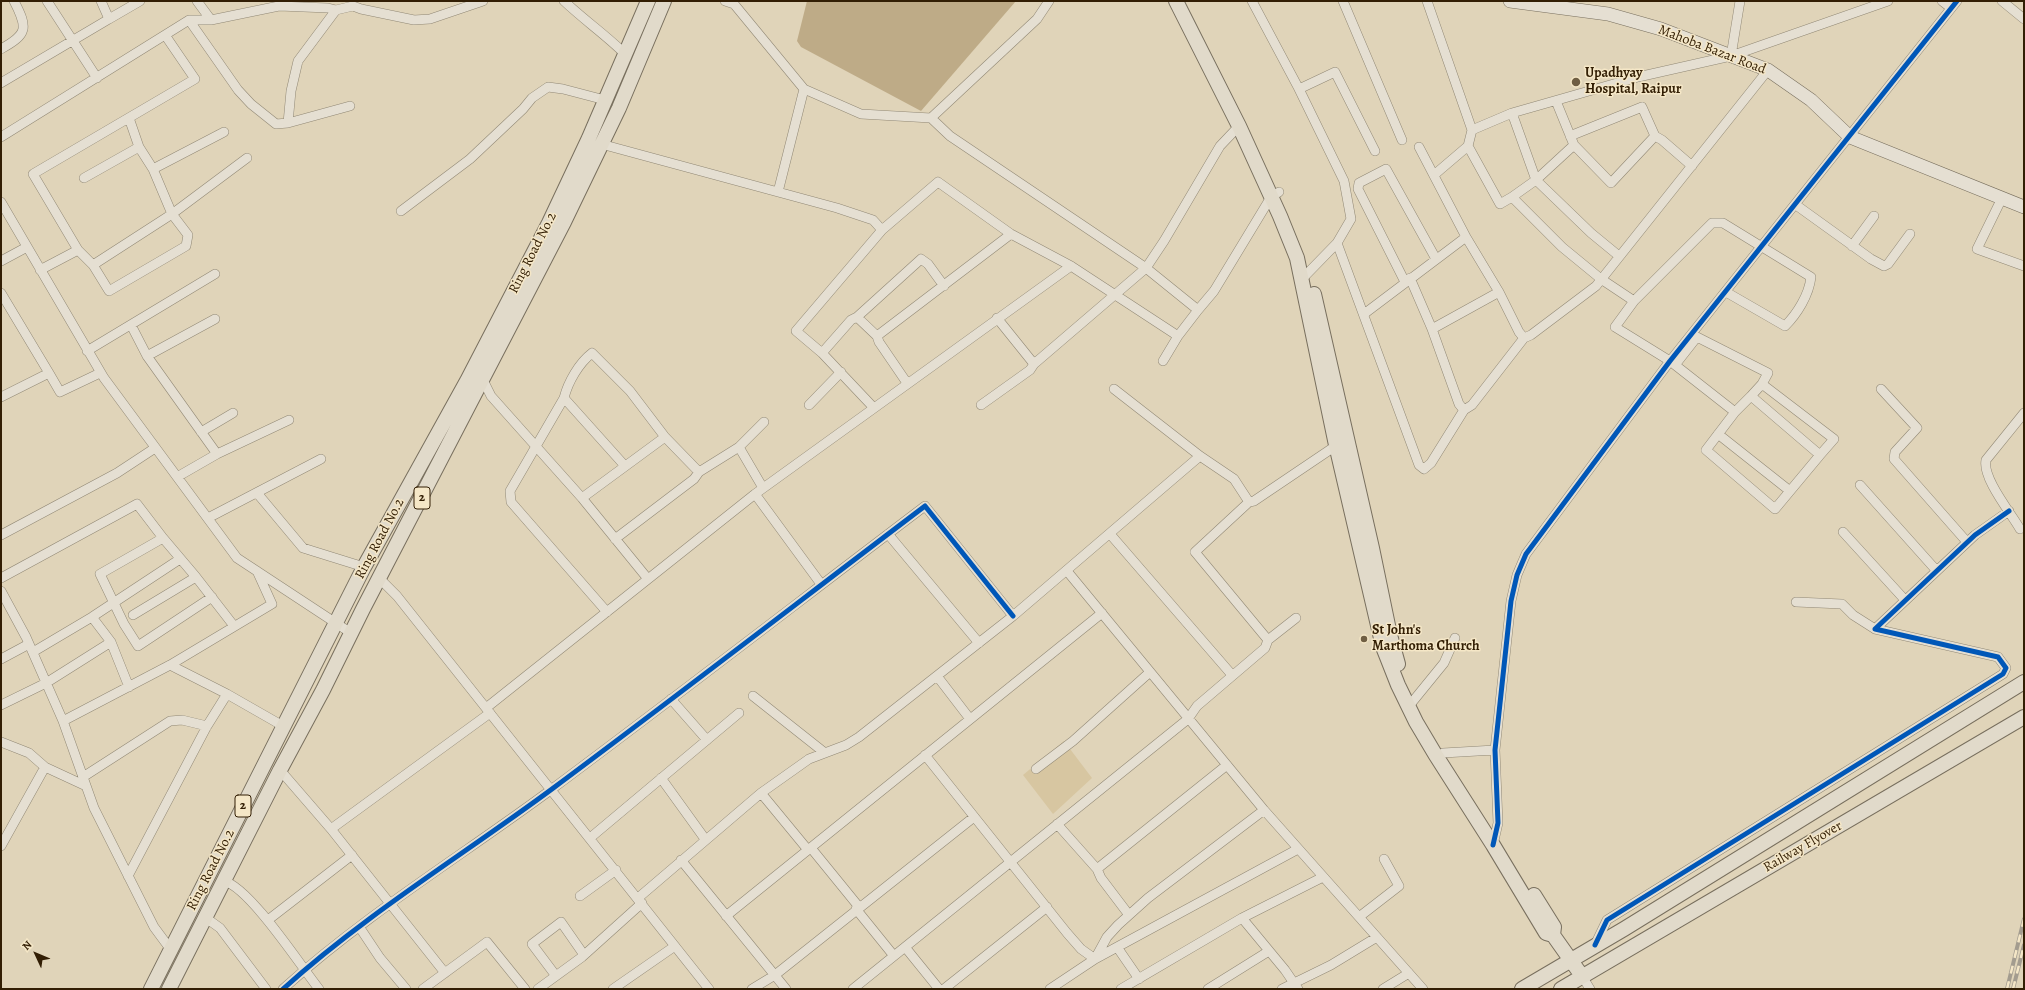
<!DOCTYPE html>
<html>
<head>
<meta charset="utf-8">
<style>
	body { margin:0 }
	#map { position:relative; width:2025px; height:990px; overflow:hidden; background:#e0d4b9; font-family:Alegreya,serif }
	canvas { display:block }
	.frame { position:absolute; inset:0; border:2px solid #321e04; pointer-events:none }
	.north { position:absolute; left:16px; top:934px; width:40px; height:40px; -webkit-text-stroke:3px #f5e7c7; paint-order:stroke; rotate:314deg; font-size:11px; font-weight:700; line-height:16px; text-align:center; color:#321e04 }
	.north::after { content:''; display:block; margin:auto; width:14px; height:18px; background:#321e04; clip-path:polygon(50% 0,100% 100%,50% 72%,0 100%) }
</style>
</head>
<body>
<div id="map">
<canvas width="2025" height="990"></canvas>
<div class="frame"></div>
<div class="north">N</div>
</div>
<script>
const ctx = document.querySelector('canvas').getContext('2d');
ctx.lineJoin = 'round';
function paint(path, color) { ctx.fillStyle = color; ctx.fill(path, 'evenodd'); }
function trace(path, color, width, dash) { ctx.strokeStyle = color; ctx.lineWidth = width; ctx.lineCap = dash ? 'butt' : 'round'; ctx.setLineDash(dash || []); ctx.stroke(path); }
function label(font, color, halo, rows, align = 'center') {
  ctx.font = font + ' Alegreya,serif'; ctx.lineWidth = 3; ctx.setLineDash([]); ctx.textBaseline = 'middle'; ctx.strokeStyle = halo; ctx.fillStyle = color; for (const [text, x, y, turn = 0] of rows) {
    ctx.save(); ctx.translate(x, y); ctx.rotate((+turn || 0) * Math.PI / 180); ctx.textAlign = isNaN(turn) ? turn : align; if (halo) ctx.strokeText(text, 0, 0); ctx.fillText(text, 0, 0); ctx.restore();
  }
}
paint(new Path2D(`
	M1064,741L1092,778L1053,814L1023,775Z`), '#d7c6a1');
paint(new Path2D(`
	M807,1H1016L921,111L801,47L797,41Z`), '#beab87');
const street = new Path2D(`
	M47,1L97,78
	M197,1L211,20
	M564,1C584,20 606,35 625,54
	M725,1L734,4L804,89L778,192
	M1252,1L1299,89L1344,181L1351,219L1337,243L1301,280
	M1343,1L1402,140
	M1427,1L1472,130L1468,146L1434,175
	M1942,1L1951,8
	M2002,1L2024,19
	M109,19L140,1
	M189,20L238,90L251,104L276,124L288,123L350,106
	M1,49C28,34 28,28 14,1
	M1731,56L1740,1
	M1,83L109,19L101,1
	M804,89L861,114L931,118L1037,19L1049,1
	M1299,89L1335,72L1375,151
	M1556,101L1574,145L1611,183L1655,136
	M1512,113L1536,180L1591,233L1619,256
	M129,118L139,147L153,169L172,214L188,235L186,246L109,291L93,265L78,250L33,174L195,79L165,35
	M931,118L950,136L1146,268L1198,310L1214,291L1271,197L1279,192
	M288,123L291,91L298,61L336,10
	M1472,130L1512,113L1638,77L1731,56L1888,1
	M1570,136L1642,107L1655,136L1662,140L1692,166
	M1,137L189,20H211L279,6L328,8L336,10L353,6L361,9L414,20L430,19L483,1
	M601,144L837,208L873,220L882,230
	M1468,146L1500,204L1512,197L1562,247L1601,279L1634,301
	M1419,147L1466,237L1499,292L1519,332L1524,338
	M153,169L224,132
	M84,178L139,147
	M1512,197L1536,180L1574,145
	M2002,198L1977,249L2024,266
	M1,202L104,378L237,558L351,633
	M1796,205L1871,259L1884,266L1888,264L1910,234
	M401,211L470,159L523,109L532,98L548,87L563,89L605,100
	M1337,243L1419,465L1424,469L1431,463L1464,410L1472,405L1524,338L1531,335L1596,286L1768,70
	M1852,246L1874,216
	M1,261L27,247
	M93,265L172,214L247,158
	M40,270L78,250
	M1410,278L1432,329L1459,404L1464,410
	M1405,282L1358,189L1359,183L1386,169L1436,259
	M1726,292L1785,326C1797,314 1809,295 1811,277L1723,223H1712L1634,301L1615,327L1670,361L1735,412L1706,450L1775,509L1820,455L1751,396L1762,384L1834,439L1820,455
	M1,293L49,373L1,397
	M1364,314L1466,237
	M857,317L877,336L879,342L907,383
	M997,318L1034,364
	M131,325L147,356L217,454
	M1432,329L1499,292
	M877,336L1011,234
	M87,351L215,274
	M822,353L851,320L857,317L921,259L928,264L944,286
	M147,356L215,319
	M1163,361L1178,336
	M1675,365L1697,337L1768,373L1762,384
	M49,373L60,392L100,373
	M483,380L491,396L582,498L648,579
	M1114,389L1200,456L1234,479L1249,502
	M1881,389L1917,428L1895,452L1894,459L1967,542
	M564,398L625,466
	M809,405L841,372
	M981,405L1030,370L1034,364L1146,268L1164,241L1220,146L1239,126
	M874,408L822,353L796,331L882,230L938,182L1011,234L1071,266L1178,336L1198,310
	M1735,412L1751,396
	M201,432L233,413
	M1718,434L1790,491
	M739,447L763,488
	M177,477L217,454L289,420
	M1860,485L1936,570
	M257,493L303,548L364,567
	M755,494L821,584
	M582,498L665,437
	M208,518L321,459
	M2020,529C2011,513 1982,478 1986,460L2024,413
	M1843,532L1905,600
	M888,534L979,643
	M1110,534L1232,675
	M1,535L117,473L155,448
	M615,539L694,479L699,472L739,447L764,422
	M1067,571L1264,810L1423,989
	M196,577L234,626
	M1,578L137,504L163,538L100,574L124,624L138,646L212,597
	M379,578L397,596L709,989
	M1,591L26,637L63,721L94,808L154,927L171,950
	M1796,602L1842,604L1853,615L1875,629
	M607,612L511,502L510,491L564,398C568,382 579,363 592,353L630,391L665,437L699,472
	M133,615L196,577L163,538
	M92,617L111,642L129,687
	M1268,640L1195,552L1249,502L1254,501L1340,443
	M33,652L92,617L180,559
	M1,659L29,644
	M170,665L227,694L283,726
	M937,676L970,719
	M753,696L825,753
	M671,699L707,740
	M1,705L46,683L111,642
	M1409,706L1444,663L1455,638
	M486,708L755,494L1071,266
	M63,721L170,665L272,604L257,571
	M1,742L29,753L45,767L86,786
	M1443,753L1495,750
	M925,755L1067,933L1081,949L1095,959L1107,937L1118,925L1148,898L1264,810
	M1036,769L1073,741L1150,672
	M280,770L331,829L445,973
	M83,777L170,721L182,720L207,726
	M661,778L705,839
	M761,793L808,850
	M1057,824L1097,869L1101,878L1129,915
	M331,829L490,713
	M590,838L739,713
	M1493,845L1498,823L1495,750L1511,601L1517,575L1526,554L1670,361L1957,1
	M1,846L45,767
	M811,848L859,907
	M681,860L786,989
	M1097,869L1227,765
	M128,876L207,726L227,694
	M224,881C250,888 300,965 319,989
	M580,896L616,870
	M638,898L761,793L809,759L846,745L859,737L1013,616L1200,456
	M856,909L894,956
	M726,916L1102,613
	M1359,917L1399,886L1384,859
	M206,918L220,928L266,989
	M1242,918L1285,970L1298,989
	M268,920L352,855
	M360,928L380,958L406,989
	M1595,945L1607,920L2003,674L2006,668L1998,657L1875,629L1975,535L2009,511
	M905,947L939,989
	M1117,947L1139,979
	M556,976L532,944L561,922L584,955
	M1582,976L1590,989
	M283,989C366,914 463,855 552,789C677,696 801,600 925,506L1013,616
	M423,989L487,942L525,989
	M538,989L582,957L642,903
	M613,989L675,946
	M752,989L775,975L974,817
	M853,989L1188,719L1197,706L1265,648L1268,640L1296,618
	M944,989L1047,907
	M1050,989L1095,959L1298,849
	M1121,989L1242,918L1323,877
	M1208,989L1269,951
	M1282,989L1331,965L1377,937
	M1383,989L1409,973`);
const secondary = new Path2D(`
	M1510,1L1608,14L1661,29L1768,70L1811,100L1850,137L2024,207`);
const primary = new Path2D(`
	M1176,1L1239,126L1280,216L1297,258L1336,445L1383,647L1398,685L1416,722L1435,754L1493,845L1546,933L1553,935L1582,976
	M1314,294L1372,548L1390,635L1398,664
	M1534,895L1554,927L1553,935
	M151,989L364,567L467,381L549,223L589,138L648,1
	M169,989L280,770L323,690L363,609L564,222L619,108L664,1
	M1522,989L1624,929L2024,682
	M1561,989L2024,717`);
trace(street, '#918875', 10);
trace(secondary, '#786f5e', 14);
trace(primary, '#786f5e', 16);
trace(street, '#e5dfd2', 9);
trace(secondary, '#e5dfd2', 13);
trace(primary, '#e1daca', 14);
const rail = new Path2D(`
	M2007,989L2024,919
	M2013,989L2024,945`);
trace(rail, '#a39c8f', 4);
trace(rail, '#f5e7c7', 2.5, [8]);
trace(new Path2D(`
	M1493,845L1498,823L1495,750L1511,601L1517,575L1526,554L1670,361L1957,1
	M1595,945L1607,920L2003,674L2006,668L1998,657L1875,629L1975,535L2009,511
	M283,989C366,914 463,855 552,789C677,696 801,600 925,506L1013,616`), '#0057b8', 5);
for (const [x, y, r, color] of [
	[1576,82,5,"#6f5e43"],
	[1364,639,4,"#6f5e43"]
]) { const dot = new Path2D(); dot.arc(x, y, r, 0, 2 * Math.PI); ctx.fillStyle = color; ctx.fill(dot); trace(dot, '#f5e7c7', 1.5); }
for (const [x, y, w] of [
	[422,498,16],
	[243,806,16]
]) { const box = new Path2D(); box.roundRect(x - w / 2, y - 11, w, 22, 3); ctx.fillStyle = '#f5e7c7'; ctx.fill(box); trace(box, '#321e04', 1); }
label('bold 13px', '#321e04', null, [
	["2",422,498],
	["2",243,806]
]);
label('14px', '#321e04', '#f5e7c7', [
	["Mahoba Bazar Road",1712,50,21],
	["Ring Road No.2",533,253,-63],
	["Ring Road No.2",380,539,-62],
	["Railway Flyover",1803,847,-30],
	["Ring Road No.2",211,870,-63]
]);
label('bold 14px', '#321e04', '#f5e7c7', [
	["Upadhyay",1585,74],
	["Hospital, Raipur",1585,90],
	["St John's",1372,631],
	["Marthoma Church",1372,647]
], 'left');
</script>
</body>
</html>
